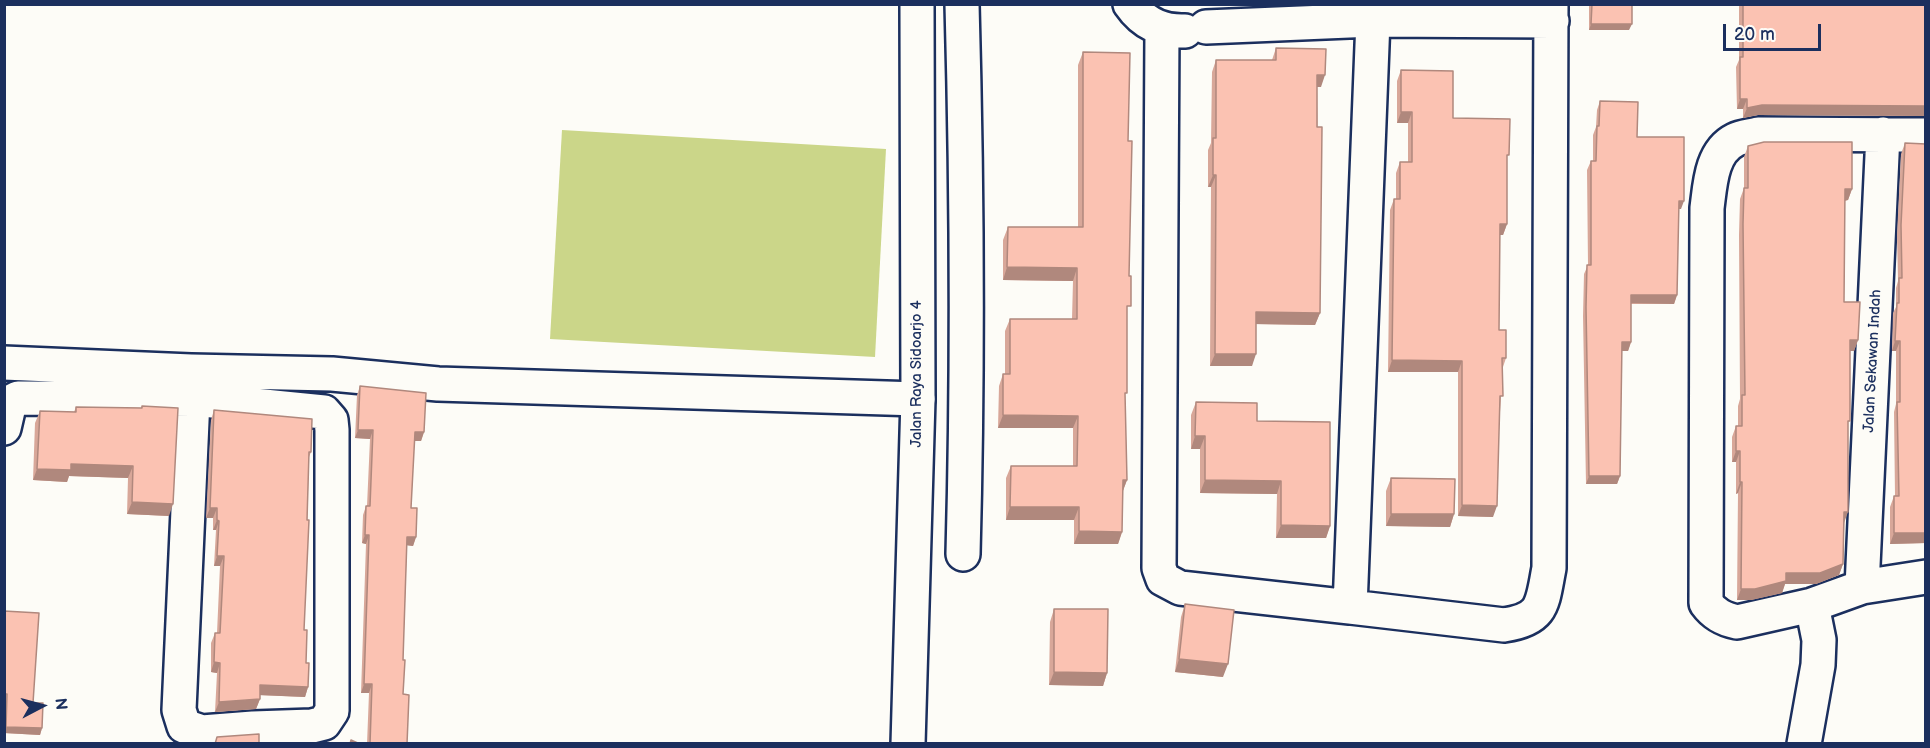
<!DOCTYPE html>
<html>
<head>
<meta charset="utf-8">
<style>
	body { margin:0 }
	#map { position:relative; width:1930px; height:748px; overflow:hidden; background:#fdfcf7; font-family:"Balsamiq Sans",sans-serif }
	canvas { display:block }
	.frame { position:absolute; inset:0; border:6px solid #1b2f5e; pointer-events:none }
	.north { position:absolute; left:12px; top:676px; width:60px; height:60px; -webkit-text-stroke:4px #fdfcf7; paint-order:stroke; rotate:84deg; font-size:16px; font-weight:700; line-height:24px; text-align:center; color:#1b2f5e }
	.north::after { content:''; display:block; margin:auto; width:21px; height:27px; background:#1b2f5e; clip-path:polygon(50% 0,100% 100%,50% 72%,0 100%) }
	.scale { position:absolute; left:1723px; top:24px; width:98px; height:27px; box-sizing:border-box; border:3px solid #1b2f5e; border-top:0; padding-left:8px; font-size:18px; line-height:21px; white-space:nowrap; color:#1b2f5e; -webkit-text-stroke:4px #fdfcf7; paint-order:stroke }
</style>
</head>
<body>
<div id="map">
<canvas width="1930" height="748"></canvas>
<div class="frame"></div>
<div class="north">N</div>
<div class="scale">20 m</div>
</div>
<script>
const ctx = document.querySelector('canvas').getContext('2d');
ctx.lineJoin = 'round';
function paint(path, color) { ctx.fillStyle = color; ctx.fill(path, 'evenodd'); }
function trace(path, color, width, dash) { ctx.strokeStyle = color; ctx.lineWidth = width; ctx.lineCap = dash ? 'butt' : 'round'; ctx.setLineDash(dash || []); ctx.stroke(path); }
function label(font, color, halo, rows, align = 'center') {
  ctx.font = font + ' "Balsamiq Sans",sans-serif'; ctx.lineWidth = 5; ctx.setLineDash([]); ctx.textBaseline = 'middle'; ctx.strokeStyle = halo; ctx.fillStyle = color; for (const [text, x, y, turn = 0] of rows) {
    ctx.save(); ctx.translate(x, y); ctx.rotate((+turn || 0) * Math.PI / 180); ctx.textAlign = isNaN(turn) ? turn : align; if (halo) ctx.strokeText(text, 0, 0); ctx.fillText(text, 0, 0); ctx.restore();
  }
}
paint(new Path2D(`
	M562,130L886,149L875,357L550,339Z`), '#cbd689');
const minor = new Path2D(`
	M962,4C967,187 968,371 963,554
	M1130,4C1143,23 1162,32 1185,31
	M1373,20L1350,607L1504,625C1544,619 1542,604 1549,568L1551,4
	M1206,27L1373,20L1552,21
	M1162,29L1159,568L1163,579L1180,588L1350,607
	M1926,135L1758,134C1750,136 1741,137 1735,140C1711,152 1710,185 1707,208L1706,603C1714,614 1723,619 1737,622L1812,605L1862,587L1926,577
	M4,363L191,371L332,374L438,384L918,399
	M4,428L10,402L18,398L193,399L324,412L331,420L332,430V711L324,723L312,726L253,728L202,732L184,726L179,710L193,399L191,371
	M1862,587L1883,134
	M1804,744L1818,665L1819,640L1812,605`);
const tertiary = new Path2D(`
	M908,744L918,399L917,4`);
trace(minor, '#1b2f5e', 38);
trace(tertiary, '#1b2f5e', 38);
trace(minor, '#fdfcf7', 33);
trace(tertiary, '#fdfcf7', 33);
paint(new Path2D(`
	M1589,4H1632L1629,30H1589Z
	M1739,4H1926V116L1758,115L1743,118V109H1737L1736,67L1739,60Z
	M1276,48L1321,87H1317L1320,313L1315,325L1256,324L1252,366H1210L1211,187H1208V150L1211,143L1212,72L1216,60H1272Z
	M1083,52L1128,141L1127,315L1125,398L1127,480L1123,491L1122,532L1118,544H1074V520H1006V478L1011,466H1073V428H998L999,386L1003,374H1005V331L1010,319H1072L1073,281L1003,280V240L1008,227H1078V65Z
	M1401,70L1453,118L1507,161V224L1503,235H1500L1499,330L1506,358L1503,367L1493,517L1458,516V372H1388L1390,210L1394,199H1396V173L1400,162H1408V123H1397V81Z
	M1600,101L1637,137L1681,209H1678L1677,295L1674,304H1631V342L1628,351H1622L1620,476L1617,484H1586L1583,316L1584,274L1588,265L1587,170L1591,161H1593V135L1596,127L1597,110Z
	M1905,143L1926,543L1890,544V507L1894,496H1895L1894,412L1896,404V351H1892L1893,313L1896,307V288L1898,281L1897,235L1901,154Z
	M1748,146L1852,189L1848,200L1845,201L1844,302L1858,340L1854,351H1850L1843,564L1839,575L1816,584H1785L1782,593L1751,600H1737L1738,493L1736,494V462H1732V437L1736,426H1738V406L1740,399L1739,235L1740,199L1744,188V157Z
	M360,386L424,432L421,441H414L411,508L416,537L413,546L407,545L403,660V694L407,744H367L369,693H361L366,544L362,543L363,515L366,506H367L370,439L355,438L357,395Z
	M1196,402L1257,421L1330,526L1326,538H1276L1277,494L1200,493V449H1191V415Z
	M142,406L169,516L127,514L128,478L69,476L67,482L33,480L35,423L40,411L74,412L76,407L141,408Z
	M214,410L311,452L309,457L304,630L306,663L308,687L305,697L260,695V699L256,709L215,712L217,673L211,672V643L215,633H217L220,566H214L216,530H213V518H206L211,420Z
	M1391,478L1454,514L1450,527L1386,526V491Z
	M1185,604L1223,677L1175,672L1181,617Z
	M1054,609L1107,673L1103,686L1049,685L1050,622Z
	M4,611L33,703L42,728L40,735L4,733Z`), '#d8a799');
paint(new Path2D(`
	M1591,24H1632L1629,30H1589Z
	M1317,75H1325L1321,87H1312Z
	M1740,99H1747L1743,109H1737Z
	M1762,105L1926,106V116L1758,115L1743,118L1747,108Z
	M1401,112H1412L1408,123H1397Z
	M1213,175H1216L1211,187H1208Z
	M1845,189H1852L1848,200L1841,201Z
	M1679,201H1684L1681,209H1675Z
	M1500,224H1507L1503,235H1496Z
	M1007,267L1077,268L1073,281L1003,280Z
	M1631,295H1677L1674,304L1628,303Z
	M1256,312L1320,313L1315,325L1252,324Z
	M1850,340H1858L1854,351H1845Z
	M1895,341H1900L1896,351H1892Z
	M1622,342H1631L1628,351H1619Z
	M1215,354H1256L1252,366H1210Z
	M1392,360L1462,361L1458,372H1388Z
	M1003,415L1078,416L1073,428H998Z
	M358,430H373L370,439L355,438Z
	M415,432H424L421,441H412Z
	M1195,436H1205L1200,449H1191Z
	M1736,451H1740L1736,462H1732Z
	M71,464L133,466L128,478L69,476L67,482L33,480L37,469Z
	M1589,476H1620L1617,484H1586Z
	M1123,480H1127L1122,493Z
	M1205,480L1281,481L1277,494L1200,493Z
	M1740,482H1742L1738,493L1736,494Z
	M132,502L173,504L169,516L127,514Z
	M1462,505L1497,506L1493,517L1458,516Z
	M1010,507H1079L1074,520H1006Z
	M210,508H217L213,518H206Z
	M1844,512H1848L1844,523Z
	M1391,514H1454L1450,527L1386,526Z
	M217,520L219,521L216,530H213Z
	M1281,525L1330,526L1326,538H1276Z
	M1079,531L1122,532L1118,544H1074Z
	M1894,533H1926V543L1890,544Z
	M365,535H369L366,544L362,543Z
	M407,537H416L413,546L404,545Z
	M217,556H224L220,566H214Z
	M1843,564L1839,575L1816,584H1785L1782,593L1751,600H1737L1741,589L1786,573Z
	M1179,659L1228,664L1223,677L1175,672Z
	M214,662L220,663L217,673L211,672Z
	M1054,672L1107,673L1103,686L1049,685Z
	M364,684H372L369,693H361Z
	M260,685L308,687L305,697L257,695Z
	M260,699L256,709L215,712L219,702Z
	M6,727L42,728L40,735L4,733Z`), '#b0887d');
const building = new Path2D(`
	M1592,4H1632V24H1591Z
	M1743,4H1926V106L1762,105L1747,108V99H1740V57H1743Z
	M1276,48L1326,49L1325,75H1317V127H1322L1320,313L1256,312V354H1215L1216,175H1213V138H1216V60H1276Z
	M1083,52L1130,53L1128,141H1132L1129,276H1131V306H1127V393H1125L1127,480H1123L1122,532L1079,531V507H1010L1011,466H1077L1078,416L1003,415V374H1010V319H1077V268L1007,267L1008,227H1083Z
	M1401,70L1453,71V118L1510,119L1509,155H1507V224H1500L1499,330H1506V358H1502L1503,396H1500L1497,506L1462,505V361L1392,360L1394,199H1400V162H1412V112H1401Z
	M1600,101L1638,102L1637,137H1684V201H1679L1677,295H1631V342H1622L1620,476H1589L1586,307L1587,265H1591V161H1596L1597,126H1599Z
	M1764,142H1852V189H1845L1844,302H1860L1858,340H1850V421H1848V512H1844L1843,564L1820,573H1786V581L1755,589H1741L1742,482H1740V451H1736V426H1742V395H1745L1743,224L1744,188H1748V146Z
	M1905,143L1926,144V533H1894V496H1899L1897,402H1900V341H1895L1897,303H1899V278H1902L1901,225Z
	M360,386L426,393L424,432H415L411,508H417L416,537H407L403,660H405L403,694L409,695L407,744H370L372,684H364L369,535H365L366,506H370L373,430H358Z
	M1196,402L1257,403V421L1330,422V526L1281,525V481L1205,480V436H1195Z
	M142,406L178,408L173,504L132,502L133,466L71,464V470L37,469L40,411L76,412V407L142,408Z
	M214,410L312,419L311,452H309L307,520H309L304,630H307L306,663H309L308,687L260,685V699L219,702L220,663L214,662L215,633H220L224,556H217L219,521L217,520V508H210Z
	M1391,478L1455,479L1454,514H1391Z
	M1185,604L1234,610L1228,664L1179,659Z
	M1054,609H1108L1107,673L1054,672Z
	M4,611L39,613L33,703H43L42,728L6,727L7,694H5Z
	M259,734V743L260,744H215L217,737Z
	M351,740L360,744H350Z`);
paint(building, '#fbc2b2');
trace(building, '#b0887d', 1.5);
label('15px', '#1b2f5e', '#fdfcf7', [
	["Jalan Sekawan Indah",1873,361,-87],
	["Jalan Raya Sidoarjo 4",917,374,-90]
]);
</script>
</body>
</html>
